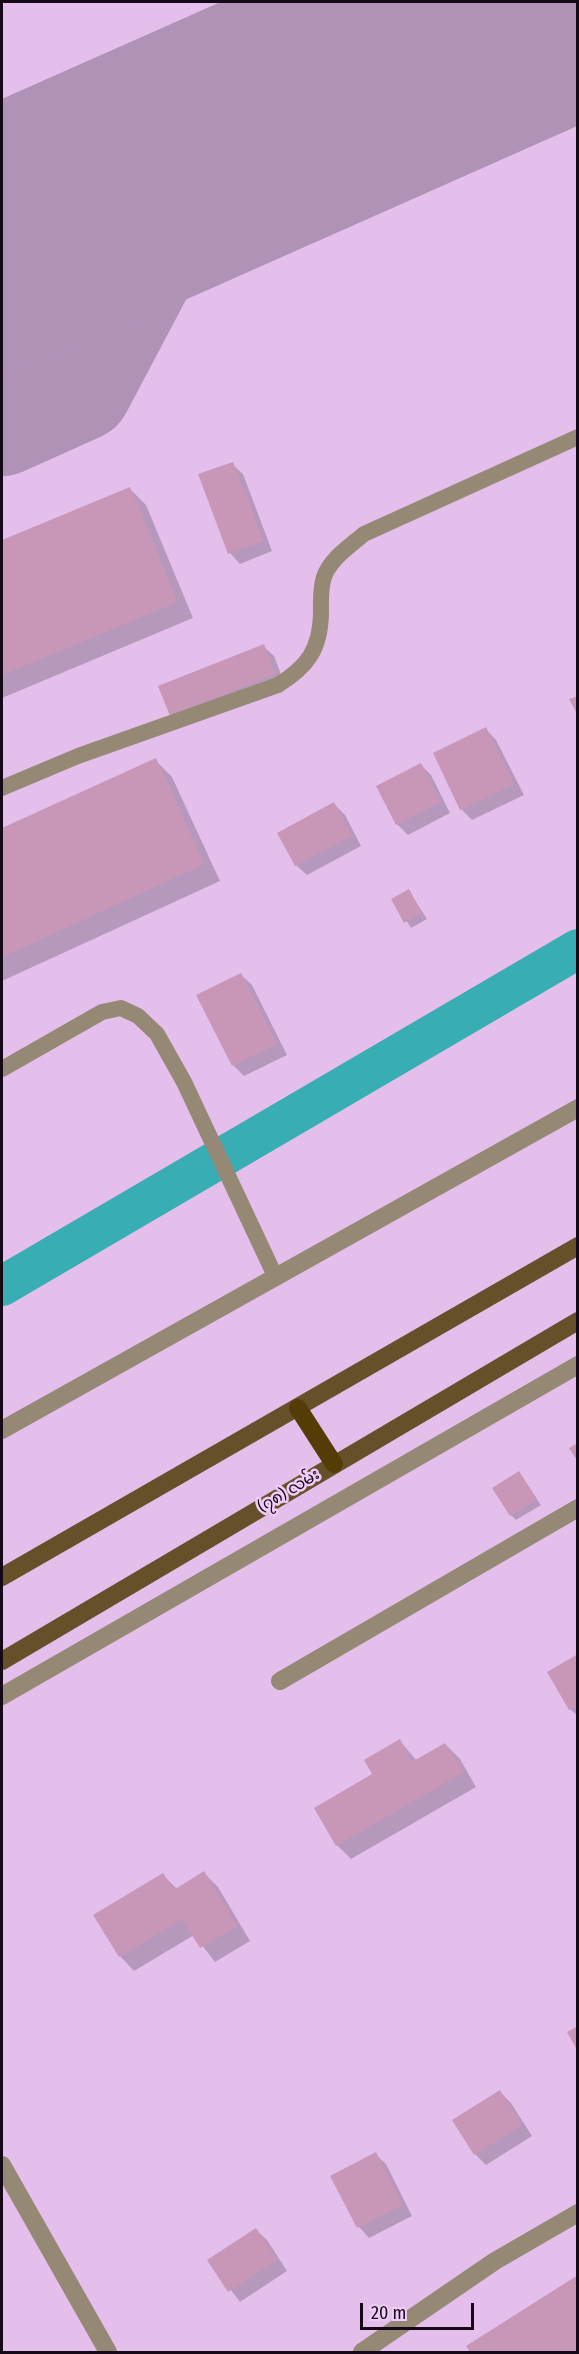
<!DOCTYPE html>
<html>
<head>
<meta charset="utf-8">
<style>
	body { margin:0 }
	#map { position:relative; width:579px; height:2354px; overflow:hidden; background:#e4bfec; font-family:"Fira Sans Condensed",sans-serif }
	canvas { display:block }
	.frame { position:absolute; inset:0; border:3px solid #150817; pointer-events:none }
	.scale { position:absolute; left:360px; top:2303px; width:114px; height:27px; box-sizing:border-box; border:3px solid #150817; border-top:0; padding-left:8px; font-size:18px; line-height:21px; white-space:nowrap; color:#150817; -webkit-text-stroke:4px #f1ccf9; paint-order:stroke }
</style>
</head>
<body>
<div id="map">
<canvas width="579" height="2354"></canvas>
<div class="frame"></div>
<div class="scale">20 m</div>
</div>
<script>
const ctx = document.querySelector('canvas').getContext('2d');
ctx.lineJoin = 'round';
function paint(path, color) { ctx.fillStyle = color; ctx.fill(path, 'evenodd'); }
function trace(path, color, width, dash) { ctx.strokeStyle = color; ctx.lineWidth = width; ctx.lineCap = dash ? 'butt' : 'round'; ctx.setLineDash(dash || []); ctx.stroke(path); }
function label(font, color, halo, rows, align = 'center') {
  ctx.font = font + ' "Fira Sans Condensed","Noto Sans Myanmar",sans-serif'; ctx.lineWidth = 5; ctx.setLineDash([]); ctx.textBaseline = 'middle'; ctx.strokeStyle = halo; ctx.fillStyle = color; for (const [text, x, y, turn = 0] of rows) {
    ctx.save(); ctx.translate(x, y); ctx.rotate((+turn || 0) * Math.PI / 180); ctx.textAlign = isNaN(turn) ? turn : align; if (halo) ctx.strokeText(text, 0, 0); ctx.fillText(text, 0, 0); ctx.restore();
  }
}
paint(new Path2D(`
	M232,464L243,474L272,551L240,564L230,553Z
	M129,488L146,505L193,618L2,698V541Z
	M263,646L274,656L285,685L171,715Z
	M486,729L496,740L524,795L472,820L461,809Z
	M155,760L172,777L220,881L2,981V830Z
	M421,765L431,775L450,813L408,835L397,824Z
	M334,804L345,815L361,846L307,875L296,865Z
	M409,891L427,919L411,928L393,899Z
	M241,975L252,985L287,1055L244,1076L233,1065L198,996Z
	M519,1473L541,1505L516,1520L511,1515Z
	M578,1656V1716L570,1709Z
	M400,1741L417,1761L445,1744L460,1759L476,1787L351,1859L337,1845L375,1775Z
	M204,1873L218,1887L250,1941L215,1962L194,1935L134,1971L120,1956L163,1875L177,1889Z
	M500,2092L511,2103L532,2136L486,2165L475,2154L454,2121Z
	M375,2154L386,2164L412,2216L369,2238L359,2227L332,2176Z
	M256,2230L267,2240L287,2271L240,2302L209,2261Z
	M578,2276V2352H471L468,2347Z`), '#0003');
trace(new Path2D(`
	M2,1286L578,949`), '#39adb4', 40);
trace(new Path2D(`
	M2,424L80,389L207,149`), '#b092b7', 104);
trace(new Path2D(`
	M2,240L539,2`), '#b092b7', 258);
paint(new Path2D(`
	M233,462L263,541L228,554L198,474Z
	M130,487L177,602L2,675V540Z
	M264,644L275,674L170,716L158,686Z
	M578,696V716L569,699Z
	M486,727L514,784L460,810L433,753Z
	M156,758L204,864L2,957V828Z
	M421,763L441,802L396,825L376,786Z
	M334,802L352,835L295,866L277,833Z
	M409,889L422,913L404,923L391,899Z
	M241,973L277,1044L232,1066L196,995Z
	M578,1443V1462L569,1448Z
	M519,1471L537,1499L510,1516L492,1488Z
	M578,1654V1705L569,1710L547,1672Z
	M400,1739L412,1762L445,1743L463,1772L336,1846L314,1808L372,1774L364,1760Z
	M204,1871L237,1926L200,1948L182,1919L119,1957L93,1915L163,1873L174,1890Z
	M578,2026V2052L567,2032Z
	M500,2090L522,2125L474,2155L452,2120Z
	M376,2152L403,2205L357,2228L330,2176Z
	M256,2228L277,2260L228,2292L207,2260Z
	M578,2275V2352H470L466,2346Z`), '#c897b7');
trace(new Path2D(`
	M2,788L78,756L278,685C307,667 320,650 321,614C321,602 320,589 324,577C330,559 350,546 364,534L578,437
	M2,1069L102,1012L121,1008L138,1016L157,1034L184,1082L276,1278`), '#958975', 16);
trace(new Path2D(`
	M2,1430L578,1108
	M280,1681L578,1508
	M2,1696L578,1365
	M2,2165L108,2352
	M362,2352L495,2261L578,2213`), '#958975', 18);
trace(new Path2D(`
	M2,1577L578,1246
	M2,1661L578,1321`), '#66502a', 18);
trace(new Path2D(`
	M298,1408L334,1464`), '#553c07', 18);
label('16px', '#150817', '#f1ccf9', [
	["(၇၈) လမ်း",289,1491,-31]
]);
</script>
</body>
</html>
